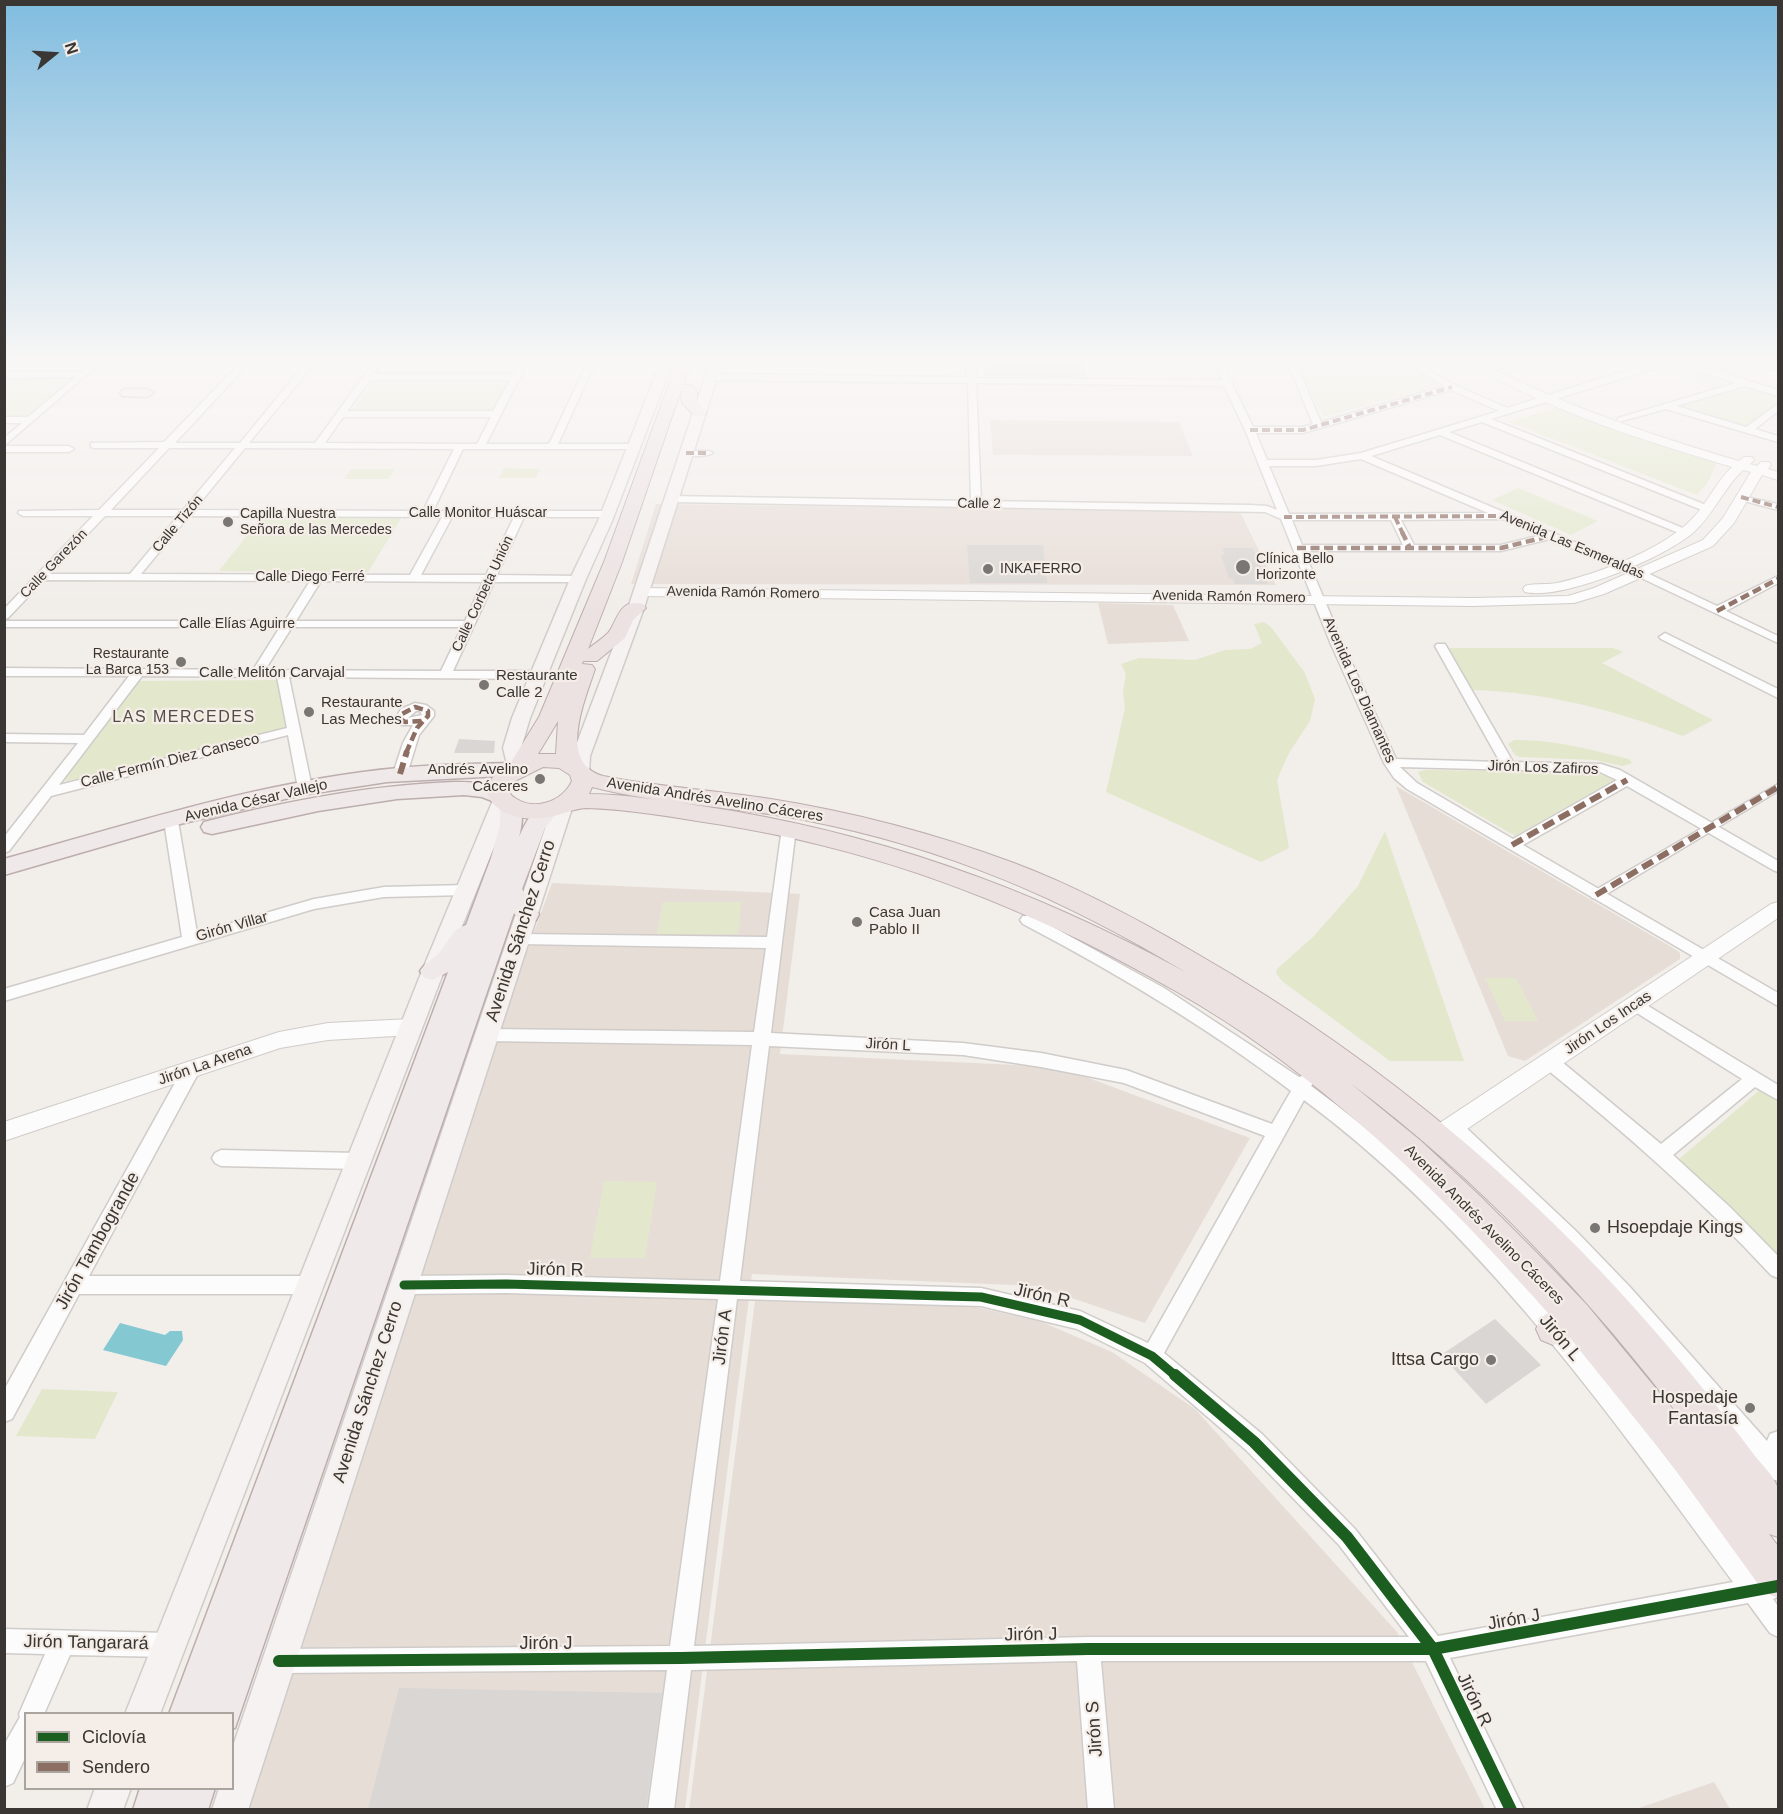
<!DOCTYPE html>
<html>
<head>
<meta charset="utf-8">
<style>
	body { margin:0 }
	#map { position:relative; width:1783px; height:1814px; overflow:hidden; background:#f2eeea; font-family:Helvetica,sans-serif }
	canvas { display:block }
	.frame { position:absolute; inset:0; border:6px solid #393633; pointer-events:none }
	.legend { position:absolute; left:24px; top:1712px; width:210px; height:78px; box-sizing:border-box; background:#f5ede7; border:2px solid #aaa49f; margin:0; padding:8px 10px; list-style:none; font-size:18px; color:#393633 }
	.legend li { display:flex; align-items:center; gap:12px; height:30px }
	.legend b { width:30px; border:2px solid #aaa49f }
	.north { position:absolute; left:24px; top:24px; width:60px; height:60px; -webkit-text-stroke:4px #f5ede7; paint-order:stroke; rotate:72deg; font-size:16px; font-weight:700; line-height:24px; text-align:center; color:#393633 }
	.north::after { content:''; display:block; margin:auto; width:21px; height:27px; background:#393633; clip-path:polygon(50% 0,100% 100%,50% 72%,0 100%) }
</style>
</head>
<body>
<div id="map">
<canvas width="1783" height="1814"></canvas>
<div class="frame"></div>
<ul class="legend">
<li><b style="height:8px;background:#1b5e20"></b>Ciclovía</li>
<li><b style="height:8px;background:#8d6e63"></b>Sendero</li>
</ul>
<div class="north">N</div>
</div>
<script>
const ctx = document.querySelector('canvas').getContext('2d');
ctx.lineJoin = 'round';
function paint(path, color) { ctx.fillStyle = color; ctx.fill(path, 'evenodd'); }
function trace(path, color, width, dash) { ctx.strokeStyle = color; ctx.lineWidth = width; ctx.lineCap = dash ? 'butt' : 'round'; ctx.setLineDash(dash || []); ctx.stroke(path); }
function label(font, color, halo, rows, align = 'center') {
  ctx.font = font + ' Helvetica,sans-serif'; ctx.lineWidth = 4.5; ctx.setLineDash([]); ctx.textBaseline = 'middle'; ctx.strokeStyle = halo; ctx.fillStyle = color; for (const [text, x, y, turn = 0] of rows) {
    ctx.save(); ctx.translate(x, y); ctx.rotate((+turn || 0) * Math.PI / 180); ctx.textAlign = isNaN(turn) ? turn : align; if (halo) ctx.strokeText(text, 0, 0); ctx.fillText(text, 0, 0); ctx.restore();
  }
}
paint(new Path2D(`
	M990,420L1179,422L1193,456L993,455Z
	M656,504L1240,512L1276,585L631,584Z
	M1098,603L1173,605L1189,641L1108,644Z
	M1396,786L1673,948L1680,953V959L1525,1061L1508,1056Z
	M552,883L800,894L780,1054L1059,1067L1250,1138L1145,1323L1037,1286L752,1274L685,1809L241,1810L493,1044Z
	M755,1301L971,1306L1042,1322L1112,1352L1195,1409L1397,1632L1485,1809L689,1810Z
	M1714,1782L1730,1809H1636Z`), '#e7ddd7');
paint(new Path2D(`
	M1400,359L1442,385L1323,417L1294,360Z
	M1707,359H1730L1758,367L1739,380L1689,364Z
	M1683,367L1729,382L1712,389L1667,372Z
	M4,377H76L30,416H5Z
	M509,379L492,411L351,412L373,380Z
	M1746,387L1778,395V402L1745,427L1678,407Z
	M1557,407L1717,463L1708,482L1697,495L1509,422Z
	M504,468L540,469L536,478H499Z
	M351,469H395L389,479H344Z
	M1518,488L1598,521L1571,535L1492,500Z
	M262,516L402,517L368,572L219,571Z
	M1264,622L1271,627L1305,673L1315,699L1310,721L1289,753L1277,780L1289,848L1261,862L1106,792L1125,708L1123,692L1126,674L1121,664L1139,658L1195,660L1225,650L1250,649L1262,643L1254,624Z
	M1447,648H1613L1623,652L1602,663L1713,720L1683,736C1615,710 1545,692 1472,690Z
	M277,680L287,728L67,781L62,779L136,681Z
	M1514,740C1553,739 1592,750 1629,759L1632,763L1623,766L1595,760L1520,757L1515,755L1508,744Z
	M1425,770L1587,772L1605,775L1614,780L1515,836L1423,782L1418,772Z
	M1385,831L1464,1061H1390L1282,981L1276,973L1278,968L1313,937L1358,886Z
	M663,902H741L738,934H657Z
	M1485,978H1516L1538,1021H1505Z
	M1761,1089L1778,1100V1257L1679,1159Z
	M604,1181L657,1182L645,1258H590Z
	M42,1389L118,1392L95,1439L16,1436Z`), '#e3e8cc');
paint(new Path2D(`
	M120,1323L165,1335L170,1331H182L183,1340L166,1366L103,1350Z`), '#84c8d2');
paint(new Path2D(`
	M985,359L1083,360L1086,377L985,376Z
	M967,545H1043L1047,583H970Z
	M1222,548H1253L1268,584H1235L1233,579H1229L1221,555H1225Z
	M459,739L495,741L494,753H454Z
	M1495,1319L1541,1365L1486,1404L1441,1355Z
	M399,1688L662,1693L646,1809H368Z`), '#d9d6d3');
const pedestrian = new Path2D(`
	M683,451H709L713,453C706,457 689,457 682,453Z
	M1778,784V791L1600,898H1592L1590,895L1592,892Z`);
const minor = new Path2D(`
	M96,359H105L4,446V438L22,423H4V417H28L76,377L4,378V372H82Z
	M244,359H253L175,443H240L309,359H318L249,443H315L376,359H384L373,374H513L521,359H529L486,444H549L589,359H597L558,444H634L637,445V449H463L433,511H608L613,514L608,517H524L497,575L578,576L583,579L578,582H494L453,671H539L545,675L539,679L289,677L312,788L310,791H300L298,788L288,735L51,796L9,851L4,853V837L78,743L4,742V734L84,735L129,676H4V668L253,670L280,627H4V621H285L310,581L44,580L8,618L4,619V609L93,516H23L18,513L19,511L99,510L159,448H94L91,447V443L164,442ZM370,380H510L493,411H347ZM343,417H491L477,444L325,443ZM169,448H235L183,510H111ZM245,448L454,449L423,511L194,510ZM105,516H178L130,574H50ZM189,516L442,517L410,575L141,574ZM452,517H514L486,575H421ZM321,581L483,582L465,621H296ZM292,627H462L441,671L265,670ZM142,676L277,677L287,728L59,785Z
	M967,359H975L976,378L1222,380L1212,359H1220L1253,427H1303L1313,424L1286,359H1294L1321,422L1445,386L1400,359H1410L1455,385L1507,408L1663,359H1682L1778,390V396L1745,386L1676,406L1746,427L1778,404V411L1755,429L1778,436V442L1666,409L1618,422V418L1736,383L1673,363L1491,419L1711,507V511L1707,512L1482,422L1449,432L1690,531L1691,533L1686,536L1440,435L1371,456L1643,571L1717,606L1778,576V583L1726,611L1778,636V643L1635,575L1550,539L1501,551H1304L1342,642L1396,759L1500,762L1435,646L1437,644H1445L1513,762L1601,764L1620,770L1778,861V872L1773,870L1627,786L1523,845L1778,993V1006L1407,789L1394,778L1384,763L1330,642L1281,519L1265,512L671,502L666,499L671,496L971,501L968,383L711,380L707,377L711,374L967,377ZM976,383L1224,386L1245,430L1277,510L1267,506L1250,505L981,501ZM1451,390L1499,411L1361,453L1316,460H1267L1256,433H1303ZM1361,459L1488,513L1289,514L1269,466H1316ZM1503,519L1541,535L1501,545H1414L1401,520ZM1292,520H1391L1403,545H1302ZM1400,767L1600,772L1617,780L1513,839L1417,783Z
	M1535,359H1549L1504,373L1500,370Z
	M1737,359H1751L1778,367V371Z
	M4,446H69L74,449L69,452H4Z
	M1737,495L1778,504V510L1737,499Z
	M1665,633L1778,689V698L1661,639L1659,637Z
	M415,703L426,705L434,711V716L419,735L407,774L400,778L393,774L403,743L413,725H401L395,719L401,709ZM416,711H420L422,715L408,718Z
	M171,817L178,821L197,933L314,899L384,887L466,885L473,890L466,895L384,897L314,909L4,1001V989L182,937L164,821Z
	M789,823L796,828L771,1033L963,1043L1041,1053L1126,1070L1272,1124L1291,1091C1207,1027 1116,973 1023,924L1020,920L1023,916H1033L1164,988L1299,1077L1305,1075L1311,1077L1314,1082L1311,1086C1446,1184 1546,1303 1648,1434C1685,1482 1722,1529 1758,1578L1778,1575V1597L1773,1599L1778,1606V1637L1770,1633L1748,1603L1450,1658L1524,1810H1497L1426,1661H1101L1114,1810H1088L1077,1661L691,1670L674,1810H648L667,1670L279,1673L270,1670L267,1661L270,1652L279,1649L670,1646L718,1299L506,1293L404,1294L397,1291L394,1285L397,1279L404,1276L506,1275L720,1281L752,1045L487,1041L481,1039L479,1035L481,1031L487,1029L754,1032L766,948L519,944L514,943L511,939L514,935L519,934L767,937L782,828ZM769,1046L963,1055L1041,1067L1124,1083L1265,1136L1148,1343L1080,1311L981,1288L740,1281ZM1304,1100C1478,1229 1606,1409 1733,1582L1438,1636L1355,1529L1262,1434L1164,1353ZM737,1299L981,1306L1077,1329L1145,1363L1246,1450L1339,1545L1409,1637H1088L694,1646Z
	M1635,998L1778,1085V1100L1755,1087L1673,1155L1731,1208L1778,1256V1278L1771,1275C1701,1199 1624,1132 1544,1067L1542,1062L1544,1057L1550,1055L1556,1057L1661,1144L1742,1079L1629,1008L1627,1004L1629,1000Z
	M191,1063L197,1065L200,1070L89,1276H310L317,1279L320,1285L317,1291L310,1294H79L12,1419L4,1422V1390L185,1065Z
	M1453,1119L1459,1121L1576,1231L1630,1287L1767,1441L1770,1434L1778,1431V1481L1757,1474L1754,1466L1756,1461L1616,1299L1562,1243L1447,1131L1444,1126L1447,1121Z
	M221,1150L358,1153L364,1156L367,1161L364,1166L358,1169L221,1166L215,1163L212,1158L215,1153Z
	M4,1629L168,1633L177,1636L180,1645L177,1654L168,1657L70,1655L44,1714H26V1756L13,1783L4,1787V1745L20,1717L19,1714L45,1654L4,1653Z`);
const tertiary = new Path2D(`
	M1461,359H1474C1559,404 1647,434 1739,461L1744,457H1752L1754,460L1750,464L1757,466L1761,462H1769L1771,465L1768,469L1778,472V480L1762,475L1734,523L1713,546L1604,594L1574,603L1473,606L641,596L634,592L641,588L1473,598L1568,596L1594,588L1703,540L1723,518L1751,472L1743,470C1724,488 1714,513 1695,531C1667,557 1562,601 1525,592L1523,589L1525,586C1535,583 1546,585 1557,583C1598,574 1664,549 1693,518C1708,502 1716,482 1732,467C1656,444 1580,421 1509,385C1494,378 1473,371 1461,359Z
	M1778,902V918L1445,1144L1437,1147L1429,1144L1425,1137L1429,1130L1771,904Z
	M411,1019L419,1021L422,1027L419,1033L411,1035L328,1040L280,1048L4,1141V1122L279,1032L328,1023Z`);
const secondary = new Path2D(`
	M662,359H674L612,521L586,579L530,718L521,748L525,768L523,772H509L503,748L512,718L570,579L598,521Z
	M711,359H723L644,608L590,756L589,772L587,776H573L571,772L572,756L628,608Z
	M503,794L510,796L513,800L444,971L160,1714H125L422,971L493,800L496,796Z
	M563,799L570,801L573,805L248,1810H212L219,1788H232V1749L553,805L556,801Z
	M95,1788H131L123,1810H87Z`);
const primary = new Path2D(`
	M127,389H147L154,393L147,397L122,396L120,393L122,390Z
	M513,763L521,765L524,770L521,775L387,782L302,795L180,824L4,875V859C123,826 241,788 363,772C413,765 463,764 513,763Z
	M454,782C470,782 502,782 512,797L511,799L518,801C524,811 522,826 519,837C526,821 537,799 557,804L560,809L545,828L522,889L539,914L536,920C525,923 520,922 514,913L235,1728L232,1729V1714H169L448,972L433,980L424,978L420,971C425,963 432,960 439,953C449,943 450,930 466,925L491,858L500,825V804L482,797L464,795L397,799L318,811L212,834L204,832L201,827L204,822L212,820C292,800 372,785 454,782Z
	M140,1788H215L208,1810H133Z`);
const trunk = new Path2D(`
	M678,359H692L683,385H692L697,392V401L707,413L704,416H694L682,402L681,390L622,562L588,649C594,644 602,639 608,633C618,621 618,598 643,604L646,608L633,620L625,638L597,661H583L582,664L592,665L595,669C585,700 557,763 603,776C658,787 715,790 771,799C853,812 936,834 1014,863C1078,887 1139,920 1199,955C1385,1062 1551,1203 1687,1369C1710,1397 1733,1427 1755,1456C1762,1465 1773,1475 1777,1486C1782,1496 1778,1524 1778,1537L1769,1534L1778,1546V1598L1764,1592L1669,1461L1570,1338L1553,1345L1541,1340L1536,1329L1541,1318L1548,1313C1463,1217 1370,1124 1266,1049C1208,1007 1145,973 1082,941C955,880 837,841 697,821C661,815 623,809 586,808C572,809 562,815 549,817C525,822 493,816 486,790L493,777L510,764L539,717L604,562ZM558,721L556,754H538ZM543,767L559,768L570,775L572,781C561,804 530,812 511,795L509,790L515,781ZM592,787C661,805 734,806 804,820C947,848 1062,898 1187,973C1035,889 873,831 701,806C664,801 626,794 589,794ZM1350,1083C1478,1178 1590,1298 1686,1425L1587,1305L1537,1253L1480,1196L1421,1141Z`);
trace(pedestrian, '#cfccc9', 3);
trace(minor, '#cfccc9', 3);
trace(tertiary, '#cfccc9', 2);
trace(secondary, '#cfccc9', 3);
trace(primary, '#bdaeae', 3);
trace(trunk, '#bdaeae', 2);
paint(pedestrian, '#fdfcfc');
paint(minor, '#fdfcfc');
paint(tertiary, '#fdfcfc');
paint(secondary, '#f7f2f2');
paint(primary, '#f0e9e9');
paint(trunk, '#ece2e2');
trace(new Path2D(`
	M1250,430H1303L1452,387
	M686,453H709
	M1741,497L1778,507
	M1284,517L1504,516
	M1395,517L1403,534`), '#8d6e63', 4, [8, 4]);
trace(new Path2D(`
	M1402,532L1410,548
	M1297,548H1501L1550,536
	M1717,611L1778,579
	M406,753L417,728L428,716V711L415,707L402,714L401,719L405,722L422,721`), '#8d6e63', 4.5, [9, 4.5]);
trace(new Path2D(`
	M400,774L407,751
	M1512,845L1627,780
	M1596,895L1778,787`), '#8d6e63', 6, [12, 6]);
trace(new Path2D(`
	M404,1285L506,1284L981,1297L1080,1320L1152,1356L1177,1377`), '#1b5e20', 9);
trace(new Path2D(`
	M1175,1375L1254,1442L1347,1537L1433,1649L1511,1810
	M279,1661L681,1658L1088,1649H1433L1778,1586`), '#1b5e20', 12);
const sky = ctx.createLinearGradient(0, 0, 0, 613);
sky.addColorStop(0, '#80bcdf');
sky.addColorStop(0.59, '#f9f7f6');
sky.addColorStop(1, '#f9f7f600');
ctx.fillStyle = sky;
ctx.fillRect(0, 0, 1783, 613);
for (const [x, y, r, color] of [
	[228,522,6,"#7a7673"],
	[1243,567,8,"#7a7673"],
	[988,569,6,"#7a7673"],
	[181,662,6,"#7a7673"],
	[484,685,6,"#7a7673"],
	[309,712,6,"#7a7673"],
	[540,779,6,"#7a7673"],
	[857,922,6,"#7a7673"],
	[1595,1228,6,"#7a7673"],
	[1491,1360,6,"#7a7673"],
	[1750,1408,6,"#7a7673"]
]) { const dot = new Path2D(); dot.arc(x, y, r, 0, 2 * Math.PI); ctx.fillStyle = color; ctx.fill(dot); trace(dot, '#f5ede7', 2); }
label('14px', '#393633', '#f5ede7', [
	["Calle 2",979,504,1],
	["Calle Monitor Huáscar",478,513],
	["Calle Tizón",178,524,-50],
	["Avenida Las Esmeraldas",1572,545,23],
	["Calle Garezón",54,564,-46],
	["Calle Diego Ferré",310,577],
	["Avenida Ramón Romero",743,593,1],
	["Calle Corbeta Unión",483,594,-65],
	["Avenida Ramón Romero",1229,597,1],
	["Calle Elías Aguirre",237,624]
]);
label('14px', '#393633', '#f5ede7', [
	["Capilla Nuestra",240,514],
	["Señora de las Mercedes",240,530],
	["Clínica Bello",1256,559],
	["Horizonte",1256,575],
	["INKAFERRO",1000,569],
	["Restaurante",169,654,"right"],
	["La Barca 153",169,670,"right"]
], 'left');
label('15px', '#393633', '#f5ede7', [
	["Calle Melitón Carvajal",272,673],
	["Avenida Los Diamantes",1359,690,66],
	["Calle Fermín Diez Canseco",170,761,-14],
	["Jirón Los Zafiros",1543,768,2],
	["Avenida Andrés Avelino Cáceres",715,800,9],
	["Avenida César Vallejo",256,801,-13],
	["Girón Villar",232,927,-16],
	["Jirón Los Incas",1608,1023,-34],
	["Jirón L",888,1045,3],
	["Jirón La Arena",205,1065,-19],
	["Avenida Andrés Avelino Cáceres",1484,1225,45]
]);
label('15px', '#393633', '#f5ede7', [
	["Restaurante",496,676],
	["Calle 2",496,693],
	["Restaurante",321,703],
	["Las Meches",321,720],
	["Andrés Avelino",528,770,"right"],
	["Cáceres",528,787,"right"],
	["Casa Juan",869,913],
	["Pablo II",869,930]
], 'left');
ctx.letterSpacing = '1.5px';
label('16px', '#534d48', '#f5ede7', [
	["LAS MERCEDES",184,718]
]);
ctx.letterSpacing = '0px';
label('18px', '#393633', '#f5ede7', [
	["Avenida Sánchez Cerro",521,931,-72],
	["Jirón Tambogrande",98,1241,-61],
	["Jirón R",555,1270,1],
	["Jirón R",1042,1296,13],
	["Jirón A",723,1337,-83],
	["Jirón L",1560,1338,50],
	["Avenida Sánchez Cerro",368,1392,-72],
	["Jirón J",1514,1620,-10],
	["Jirón J",1031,1635,-1],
	["Jirón Tangarará",86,1643,1],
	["Jirón J",546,1644],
	["Jirón R",1474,1700,64],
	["Jirón S",1095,1729,-94]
]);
label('18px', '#393633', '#f5ede7', [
	["Hsoepdaje Kings",1607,1228,"left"],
	["Ittsa Cargo",1479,1360],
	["Hospedaje",1738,1398],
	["Fantasía",1738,1419]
], 'right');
</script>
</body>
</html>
